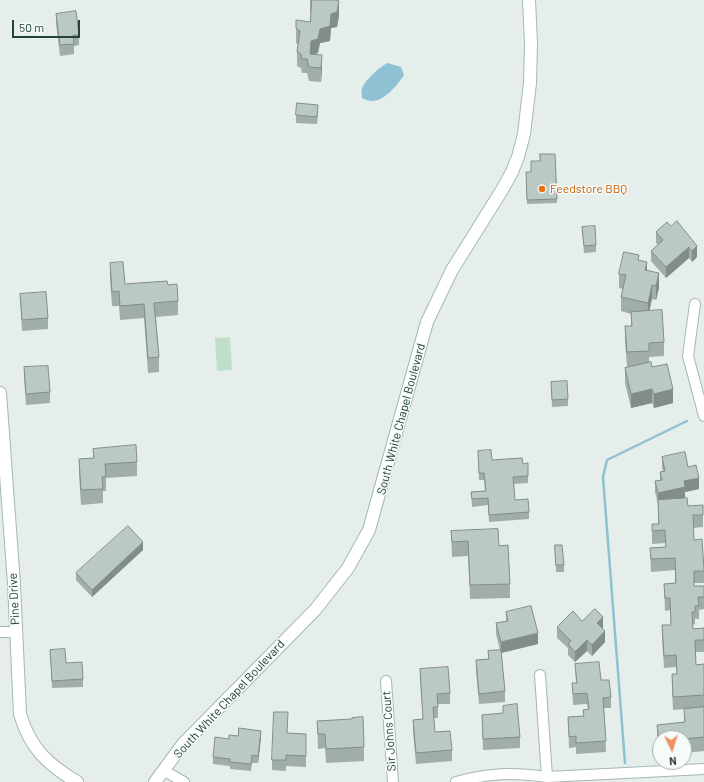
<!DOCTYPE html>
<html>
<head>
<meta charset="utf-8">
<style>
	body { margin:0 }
	#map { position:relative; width:704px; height:782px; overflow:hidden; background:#e5eeeb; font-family:Barlow,sans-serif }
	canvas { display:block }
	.north { position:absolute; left:652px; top:730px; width:40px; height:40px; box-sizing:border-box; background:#f6faf9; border:1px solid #a2b0ad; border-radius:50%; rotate:176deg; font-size:11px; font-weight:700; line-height:16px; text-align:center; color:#24413b }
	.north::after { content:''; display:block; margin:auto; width:14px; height:18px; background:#f19160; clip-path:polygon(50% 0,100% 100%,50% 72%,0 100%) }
	.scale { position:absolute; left:12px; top:20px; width:68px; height:18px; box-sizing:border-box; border:2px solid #24413b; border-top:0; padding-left:5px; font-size:12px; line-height:14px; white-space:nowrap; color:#24413b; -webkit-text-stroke:3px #f6faf9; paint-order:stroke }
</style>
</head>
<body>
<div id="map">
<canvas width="704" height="782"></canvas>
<div class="north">N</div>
<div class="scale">50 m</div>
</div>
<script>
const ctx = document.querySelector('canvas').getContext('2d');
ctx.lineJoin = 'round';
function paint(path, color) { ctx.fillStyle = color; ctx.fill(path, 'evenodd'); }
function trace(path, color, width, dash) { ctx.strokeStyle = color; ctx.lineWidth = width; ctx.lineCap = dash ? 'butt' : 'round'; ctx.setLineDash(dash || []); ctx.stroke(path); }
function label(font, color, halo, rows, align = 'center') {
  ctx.font = font + ' Barlow,sans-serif'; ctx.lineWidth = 3; ctx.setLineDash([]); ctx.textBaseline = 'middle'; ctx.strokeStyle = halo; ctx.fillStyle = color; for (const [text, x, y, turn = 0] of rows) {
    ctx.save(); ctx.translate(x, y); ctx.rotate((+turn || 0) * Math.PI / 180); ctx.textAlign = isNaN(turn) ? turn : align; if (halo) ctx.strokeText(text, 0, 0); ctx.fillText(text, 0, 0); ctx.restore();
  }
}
paint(new Path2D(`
	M230,337L232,370L217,371L215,338Z`), '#bfdfca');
paint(new Path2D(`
	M388,63L401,67L404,75C396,87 379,109 362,98C362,95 361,92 362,89C363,82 381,65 388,63Z`), '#8ec2d2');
trace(new Path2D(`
	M625,763L603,477L607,460L687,421`), '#8ec2d2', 2.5);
const minor = new Path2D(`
	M695,304L688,356L704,416
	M0,632H16
	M540,675L547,777
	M386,681L393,782
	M163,770L184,782
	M456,782C489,773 512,772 547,777L704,769`);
const tertiary = new Path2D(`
	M0,393L14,584L20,714C30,748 47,764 77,782`);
const secondary = new Path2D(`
	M155,782L183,744L315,610L348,568L369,530L427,322L452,270L502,190L512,172L518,157L524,134L530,83L531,43L529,0`);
trace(minor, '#a7b7b3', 12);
trace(tertiary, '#a7b7b3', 14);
trace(secondary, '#a3bab4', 14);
trace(minor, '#fff', 10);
trace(tertiary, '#fff', 12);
trace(secondary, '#fff', 12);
paint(new Path2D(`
	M310,0H336L339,16L337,27L331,28L330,41L320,43L318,53L315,54L322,69L321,82L309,81L307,73H302L301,68L297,66V52L298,44L296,43V28L310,22L311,13H310Z
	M56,14L79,35V45L74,46V54L60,56L56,24Z
	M318,113L317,124L296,123V115Z
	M555,154L557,203L527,204L526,172H531L540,161Z
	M667,222L697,257L692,262L689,258L666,278L651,261V251L658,245L656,243V232Z
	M582,227L596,245V252L584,253Z
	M639,260L659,288L656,300L652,299L649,311L664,342V356L649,357V362L673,403L654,408L652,403L631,408L625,383V368L634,366L627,367L625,341V326H631V314L621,311V297L623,289L619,288V274Z
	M110,263L125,284L168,285L178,301V315L156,317L159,357V372L148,373L144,318L120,320L119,306H112L110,278Z
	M20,294L48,318V329L22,331Z
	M24,367L50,392V403L26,405L24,378Z
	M551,382L568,399V406L552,407Z
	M93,449L137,462V476L106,478V491H103V503L81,505L79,474V459L93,458Z
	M478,451L492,460L523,464L528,476V483L514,484L515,500L529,512V519L489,522L488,505L472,507L471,492L485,491L484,480H479Z
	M662,457L688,467L699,489L685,492V498L679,499L688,506L703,515V527L693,528L694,540L704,570V583H694V586H704V609L699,610V619H695V624L693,625V629L704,628V652H695L696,665L704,664V751L684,753V738H660V756H659L657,739V725L684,722V709L673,710L672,686V674H677L676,667L664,668L662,638V625H671L670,610L665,611L664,584L675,583V570L651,572L650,548L666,547L665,543L652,544V524H658V504L655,492V481L660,480V472L663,471L662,468Z
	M451,531L499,546L510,584V598L470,599L468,556L452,557Z
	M555,545L564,565V572H556Z
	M143,550L92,597L76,580V573Z
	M506,612L538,644L501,653L505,691V702L479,704L476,671V660L488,659V651L500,650L496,634V623L506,621Z
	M557,627L603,628L605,642L592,656L587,651L575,662L568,655V648L557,638Z
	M50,650L66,663L83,679V687L52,688Z
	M575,664L601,680L611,697V708H604L606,752L576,754V747L569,748L568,717L583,716V710L588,709L587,704L573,705L572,683H576Z
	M420,669L450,693V704H438V718H434L435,732L452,750V761L416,764L413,731V720L423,719L420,680Z
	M503,706L520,737V748L483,750L482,725V715L503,713Z
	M317,721L364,747V761L326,763L325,748L318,749Z
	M288,733L306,745V767L286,766V771L272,770V760Z
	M261,738L258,763H252L251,771L230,769V766L213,764V757L229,739Z`), '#a0ada9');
paint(new Path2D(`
	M339,1V16L337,27L331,28L330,41L320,43L318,53L311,55L310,68V54L311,41L331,14Z
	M322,55V69L321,82V68Z
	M697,246V257L692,262V251Z
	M689,247V258L666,278V267Z
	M647,262V276L645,270Z
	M659,273V288L656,300V286Z
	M652,285V299L648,317V303Z
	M652,389V403L631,408V394Z
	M673,389V403L654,408V394Z
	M699,478V489L685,492V498L658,504V493L684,481Z
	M143,542V550L92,597V590Z
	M603,617V628L597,634V623Z
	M605,631V642L592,656V645Z
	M538,633V644L501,653V642Z
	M587,640V651L575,662V652Z
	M261,731V738L258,763V756Z`), '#828d89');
const building = new Path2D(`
	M312,0H336L339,1L337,12L331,14L330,26L320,29L318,39L311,41L310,54L322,55L321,68L309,67L307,59H302L301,54L297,52L300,31L296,28V20L310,22Z
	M76,11L79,35H73L74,44L60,45L56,14Z
	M297,103L318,105L317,117L296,115Z
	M540,154H555L557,199L527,200L526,172H531V161H540Z
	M677,221L697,246L692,251L689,247L666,267L651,251L663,240L656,232L667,222L671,226Z
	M595,226L596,245L584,246L582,227Z
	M624,252L639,255L638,260L647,262L645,270L659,273L656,286L652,285L648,303L621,297L626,275L619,274Z
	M123,262L125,284L167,281L168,285L177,284L178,301L154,303L159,357L148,358L144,304L120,306L119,291L112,292L110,263Z
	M46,292L48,318L22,320L20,294Z
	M662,310L664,342L649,343V351L627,352L625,326H632L631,312Z
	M651,362L652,367L667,364L673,389L654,394L652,389L631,394L625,368Z
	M48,366L50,392L26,394L24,367Z
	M567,381L568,399L552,400L551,382Z
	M136,445L137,462L105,464L106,476L102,477L103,489L81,490L79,459L94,458L93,449Z
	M491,450L492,460L522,458L523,464L528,463V476L513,477L515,500L528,499L529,512L489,515L488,498L472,499L471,492L486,491L484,473H479L478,451Z
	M685,452L688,467L696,465L699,478L684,481L685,487L658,493L655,481L662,480L660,472L665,471L662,457Z
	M687,498L688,506L703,505V515H693L694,540L702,539L704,570V571H694V586H704V597H698L699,606H695V612H692L693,629L704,628V640H695L696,665L704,664V695L673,697L672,674H677L676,655L664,656L662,625H671L670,598H665L664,584L676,583L675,558L651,559L650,548L666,547L665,530L652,531V524H659L658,500Z
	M128,526L143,542L92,590L76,573Z
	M498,529L499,546L508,545L510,584L470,585L468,541L452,542L451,531Z
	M555,545H562L564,565H556Z
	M531,606L538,633L501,642L496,623L508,621L506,612Z
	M595,609L603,617L597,623L605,631L592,645L587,640L575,652L568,644L571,641L557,627L573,611L582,621Z
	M65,649L66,663L82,662L83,679L52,681L50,650Z
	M501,650L505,691L479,694L476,660L489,659L488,651Z
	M599,662L601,680H609L611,697L603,698L606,741L576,743V736L569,737L568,717L584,716L583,710L589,709L587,693L573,694L572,683H577L575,664Z
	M448,667L450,693L437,694L438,707H433L435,732L450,731L452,750L416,753L413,720L423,719L420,669Z
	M517,704L520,737L483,739L482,715L503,713V706Z
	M704,707V737L684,739V738H660V742H659L657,725L685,722L684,709Z
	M274,712H288L287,733L306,734V756L286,755V760H272Z
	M363,717L364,747L326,749L325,734H318L317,721L352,719V718Z
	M239,728L261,731L258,756L252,755L251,764L230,762V759L213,757L215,737L229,739V735L238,736Z`);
paint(building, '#bac9c4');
trace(building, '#828d89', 1);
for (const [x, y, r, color] of [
	[542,189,4,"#e8710a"]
]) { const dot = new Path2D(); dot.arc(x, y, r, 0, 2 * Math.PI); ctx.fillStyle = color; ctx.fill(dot); trace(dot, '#f6faf9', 1.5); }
label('12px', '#c56008', '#f6faf9', [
	["Feedstore BBQ",550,189]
], 'left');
label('12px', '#24413b', '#f6faf9', [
	["South White Chapel Boulevard",401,419,-75],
	["Pine Drive",14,599,-93],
	["South White Chapel Boulevard",229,699,-47],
	["Sir Johns Court",389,731,-94]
]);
</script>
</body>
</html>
